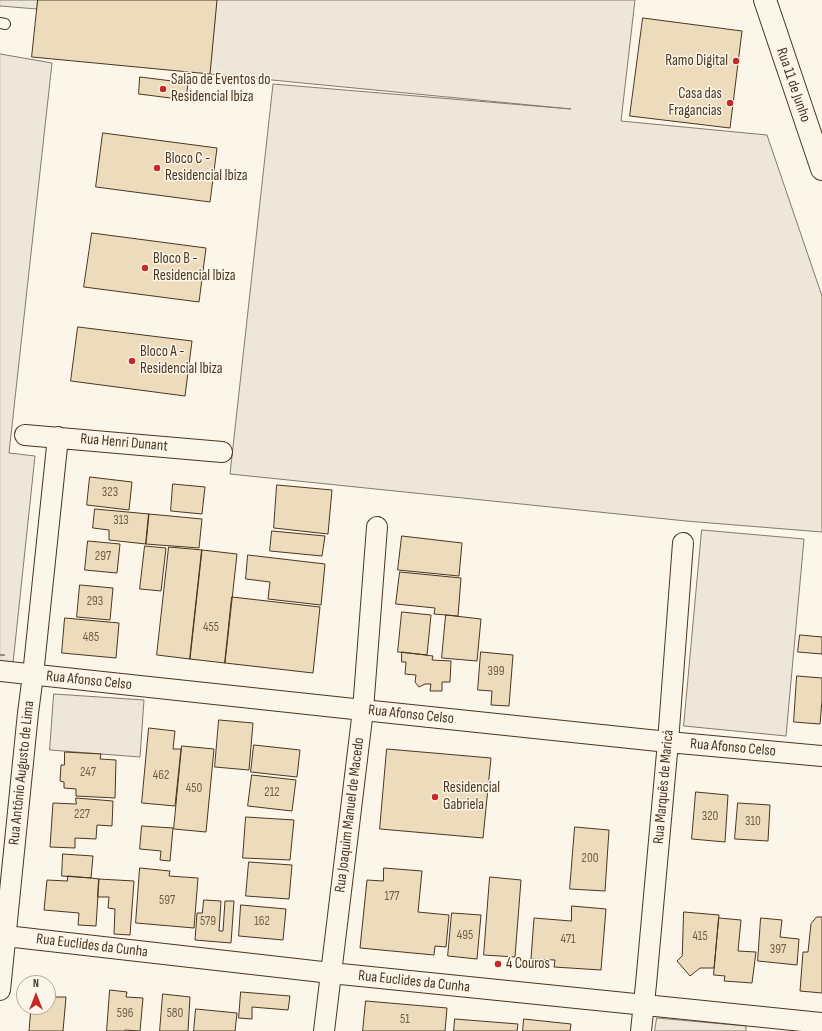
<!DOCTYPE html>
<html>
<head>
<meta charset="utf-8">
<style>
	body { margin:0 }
	#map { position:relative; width:822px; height:1031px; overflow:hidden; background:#fbf6e9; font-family:"Sofia Sans Condensed",sans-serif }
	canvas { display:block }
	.north { position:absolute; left:16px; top:975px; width:40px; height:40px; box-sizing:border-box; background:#fbf6e9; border:1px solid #b4a999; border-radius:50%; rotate:0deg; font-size:11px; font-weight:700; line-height:16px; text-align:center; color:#4a3520 }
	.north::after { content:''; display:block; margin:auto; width:14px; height:18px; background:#c62828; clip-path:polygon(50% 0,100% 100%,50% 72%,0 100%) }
</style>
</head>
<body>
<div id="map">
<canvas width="822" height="1031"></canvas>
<div class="north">N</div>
</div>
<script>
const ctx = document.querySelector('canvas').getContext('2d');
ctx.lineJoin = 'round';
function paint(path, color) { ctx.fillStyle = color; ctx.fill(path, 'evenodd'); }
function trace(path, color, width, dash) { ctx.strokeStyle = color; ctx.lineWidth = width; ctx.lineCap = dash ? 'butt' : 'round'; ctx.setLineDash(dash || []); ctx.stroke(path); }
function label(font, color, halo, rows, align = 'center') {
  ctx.font = font + ' "Sofia Sans Condensed",sans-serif'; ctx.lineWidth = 3; ctx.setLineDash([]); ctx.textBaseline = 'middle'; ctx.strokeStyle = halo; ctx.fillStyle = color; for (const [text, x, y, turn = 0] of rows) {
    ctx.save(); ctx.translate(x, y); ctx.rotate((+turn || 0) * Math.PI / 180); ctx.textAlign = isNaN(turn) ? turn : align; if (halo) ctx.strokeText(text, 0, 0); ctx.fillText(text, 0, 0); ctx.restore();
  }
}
const green = new Path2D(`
	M217,0H635L621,121L767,135L822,296V532L686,521L230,474L273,84L571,109L210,74Z
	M0,54L52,63L9,453L35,456L13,663L0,662Z
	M702,530L804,539L786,736L684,726Z
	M54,694L144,700L140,757L50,750Z
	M657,1018L746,1026V1031H655Z`);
paint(green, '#ede6d9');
trace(green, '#887966', 1);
const parking = new Path2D(`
	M0,0H38L37,9L0,6Z`);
paint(parking, '#ede7d9');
trace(parking, '#887966', 1);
const building = new Path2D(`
	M38,0H217L210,74L32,57Z
	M643,18L742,31L730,128L630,116Z
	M140,77L188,83L186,100L139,94Z
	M103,133L217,148L210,202L96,187Z
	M92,233L206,248L199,302L84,287Z
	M78,327L192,341L185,396L71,381Z
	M90,477L132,482L129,510L87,505Z
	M173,484L205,487L202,514L171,511Z
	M277,485L332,490L328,534L274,528Z
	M95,509L149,514L146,544L109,540V530L93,528Z
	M149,514L202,519L199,548L146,544Z
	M272,531L325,536L322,556L270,551Z
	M402,536L462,543L459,576L398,570Z
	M88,541L120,544L117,573L85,570Z
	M145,546L166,548L161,591L140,589Z
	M169,547L202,550L190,659L157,655Z
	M202,550L237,554L225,663L190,659Z
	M248,555L325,564L321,605L268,599L270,582L246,579Z
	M400,572L461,578L458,616L434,614L435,608L396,604Z
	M80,585L113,588L110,620L77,617Z
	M232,597L320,607L313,673L225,663Z
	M402,612L431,615L427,655L398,652Z
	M446,615L481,619L477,661L442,658Z
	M65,618L119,623L116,658L62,653Z
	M800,635L822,637V654L798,652Z
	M402,652L433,656L432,660L451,661L450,682H442V691H430L431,684H425L419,687L415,682L416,675L405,674L406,662H402Z
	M481,652L513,655L509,706L491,705L492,691L478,690Z
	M797,676L822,678V700L820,724L794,722Z
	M219,720L253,723L249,770L215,767Z
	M149,728L175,731L173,749H181L175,806L142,803Z
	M254,745L300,750L297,777L251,772Z
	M182,746L214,749L206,832L174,829Z
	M387,749L491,758L483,838L380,829Z
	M65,752L101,754L100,759L116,760L115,798L76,796V789L64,788V782L60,781L61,765H64Z
	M252,775L296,780L292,811L248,806Z
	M696,792L728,795L725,842L692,839Z
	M76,798L113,801L112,826L97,825L96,839L75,838V848L50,847L53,803L76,804Z
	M738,803L770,805L768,841L735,839Z
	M246,817L294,820L290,860L243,858Z
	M142,826L173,828L170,861L160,860L161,851L140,849Z
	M575,827L609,830L605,891L570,889Z
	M63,854L93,856L91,878L62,876Z
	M249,862L292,865L289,899L246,896Z
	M140,868L170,871L169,876L198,878L194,928L136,923Z
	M384,868L422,871L418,912L449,915L446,947L435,946L434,955L360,948L367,880L383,881Z
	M68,876L91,878L99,879L96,926L78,925L79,913L44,910L47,880L67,881Z
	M490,877L521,880L515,957L484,955Z
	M99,879L134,881L130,935L114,934L115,909L108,908L109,897H98Z
	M204,900L221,901L219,931H223L225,901H234L231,943L195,940L197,913H202Z
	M241,905L286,909L283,940L239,936Z
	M572,906L606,909L601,970L554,967L555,960L531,959L534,918L571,921Z
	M684,912L719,915L714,968H700L690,976L677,961L682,956Z
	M452,913L481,915L477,959L448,956Z
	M817,917H822V993L800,991L803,952H808L811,924Z
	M719,918L741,920L738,951L756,952L752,983L724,981L725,976L714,975Z
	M761,918L782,920L780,937L799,939L797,965L758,961Z
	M48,987L51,988V997H66L63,1031H29L31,1007H48Z
	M110,990L127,992L126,997L143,998L140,1031L125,1030V1031H107Z
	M241,992L290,996L288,1010L252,1007V1019L239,1018Z
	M163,994L190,997L188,1031H160Z
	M366,1001L447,1008L445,1031H363Z
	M196,1009L237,1013L235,1031H194Z
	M455,1019L518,1024L517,1031H454Z
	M524,1019L571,1024L570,1031H523Z`);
paint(building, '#ecdcbc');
trace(building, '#4a3520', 1);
const lane = new Path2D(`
	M0,23L5,24`);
const street = new Path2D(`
	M25,435L222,452
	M0,671L363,710L668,742L822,756
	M6,936L331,973L822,1023
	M0,990L28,713L33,675L58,437
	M324,1031L363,710L377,527
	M641,1031L646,984L668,742L683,543`);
const secondary = new Path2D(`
	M765,0L822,169`);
trace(lane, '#4a3520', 12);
trace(street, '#4a3520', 22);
trace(secondary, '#4a3520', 24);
trace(lane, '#fbf6e9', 10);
trace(street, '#fbf6e9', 20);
trace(secondary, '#fbf6e9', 22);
trace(new Path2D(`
	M0,655H7`), '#4a3520', 1, [5, 2]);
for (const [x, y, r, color] of [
	[736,61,4,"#c62828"],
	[163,89,4,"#c62828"],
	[730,103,4,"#c62828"],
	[157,168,4,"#c62828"],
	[145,268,4,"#c62828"],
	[132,361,4,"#c62828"],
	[435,797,4,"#c62828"],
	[498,964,4,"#c62828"]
]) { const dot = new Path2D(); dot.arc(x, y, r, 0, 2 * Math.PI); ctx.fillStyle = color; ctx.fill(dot); trace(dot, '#fbf6e9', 1.5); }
label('13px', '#725f47', null, [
	["323",110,493],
	["313",121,521],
	["297",103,557],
	["293",95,602],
	["455",211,628],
	["485",91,638],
	["399",496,672],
	["247",88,773],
	["462",161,776],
	["450",194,789],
	["212",272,793],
	["227",82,815],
	["320",710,817],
	["310",753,822],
	["200",590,859],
	["177",392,897],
	["597",167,901],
	["579",208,922],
	["162",262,922],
	["495",465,936],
	["415",700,937],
	["471",568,940],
	["397",778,950],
	["596",125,1014],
	["580",175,1014],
	["51",405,1020]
]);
label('15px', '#4a3520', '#fbf6e9', [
	["Ramo Digital",728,61,"right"],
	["Salão de Eventos do",171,80],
	["Residencial Ibiza",171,97],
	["Casa das",722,94,"right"],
	["Fragancias",722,111,"right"],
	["Bloco C -",165,159],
	["Residencial Ibiza",165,176],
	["Bloco B -",153,259],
	["Residencial Ibiza",153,276],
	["Bloco A -",140,352],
	["Residencial Ibiza",140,369],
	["Residencial",443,788],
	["Gabriela",443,805],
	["4 Couros",506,964]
], 'left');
label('15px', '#4a3520', '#fbf6e9', [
	["Rua 11 de Junho",793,85,71],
	["Rua Henri Dunant",124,443,5],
	["Rua Afonso Celso",89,681,6],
	["Rua Afonso Celso",411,715,6],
	["Rua Afonso Celso",733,748,5],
	["Rua Antônio Augusto de Lima",22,773,-84],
	["Rua Marquês de Maricá",664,787,-85],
	["Rua Joaquim Manuel de Macedo",350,815,-83],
	["Rua Euclides da Cunha",92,946,7],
	["Rua Euclides da Cunha",414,982,6]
]);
</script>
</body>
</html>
